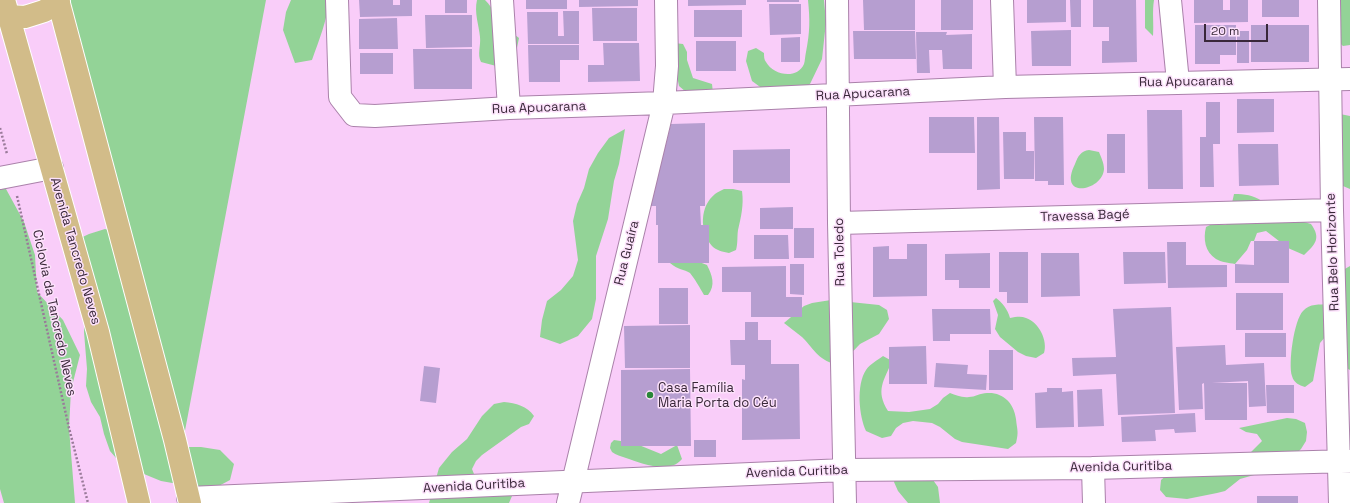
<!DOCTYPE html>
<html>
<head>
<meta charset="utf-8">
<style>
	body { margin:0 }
	#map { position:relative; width:1350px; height:503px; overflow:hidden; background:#f9cdf9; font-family:"Space Grotesk",sans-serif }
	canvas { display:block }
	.scale { position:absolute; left:1204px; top:24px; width:64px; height:18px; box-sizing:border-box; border:2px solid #392839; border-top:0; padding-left:5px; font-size:12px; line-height:14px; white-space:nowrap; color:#392839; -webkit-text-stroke:3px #fce1fb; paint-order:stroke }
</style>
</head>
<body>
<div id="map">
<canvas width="1350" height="503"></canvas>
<div class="scale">20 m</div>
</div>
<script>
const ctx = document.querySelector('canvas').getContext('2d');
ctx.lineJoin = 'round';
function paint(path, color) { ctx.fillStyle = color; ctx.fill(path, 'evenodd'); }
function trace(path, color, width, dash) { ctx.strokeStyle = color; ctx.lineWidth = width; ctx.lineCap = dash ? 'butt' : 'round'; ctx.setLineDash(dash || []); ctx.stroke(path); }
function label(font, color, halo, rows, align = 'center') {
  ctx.font = font + ' "Space Grotesk",sans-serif'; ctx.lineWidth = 3; ctx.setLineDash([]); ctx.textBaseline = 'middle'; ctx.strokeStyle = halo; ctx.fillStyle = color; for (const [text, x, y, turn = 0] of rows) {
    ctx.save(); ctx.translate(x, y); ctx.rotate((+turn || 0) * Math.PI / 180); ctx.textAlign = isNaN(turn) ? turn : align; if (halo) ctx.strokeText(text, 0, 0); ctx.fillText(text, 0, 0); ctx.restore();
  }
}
paint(new Path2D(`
	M65,0H266L184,436Z
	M291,0H329C327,21 319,40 312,60L295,63L283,30L286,12Z
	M477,0H485C494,8 496,21 505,29C509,33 515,34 519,38L516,53L500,67L481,62C477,54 481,46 480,37C479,25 474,13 477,0Z
	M808,0H824L826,22L822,59L810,84L802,89L767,92L752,81L746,61L748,51L756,48L764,53C764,56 764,60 766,62C773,75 797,80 804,64C805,61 805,56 806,52C810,32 810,20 808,0Z
	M1145,0H1154C1152,12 1154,24 1153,36L1145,28Z
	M1340,0H1350V45L1343,46L1336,40Z
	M674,43L683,44L687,52V60L693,78L712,84L713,93L686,92L679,86L677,76Z
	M1340,114L1350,116V189L1343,186L1337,178Z
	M625,129L619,164L614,181L608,219L596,256V299L592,319L578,336L560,344L540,337L542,320L547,301L561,290L573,276L578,260L573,221L577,204L584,188L589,169L598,153L609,138Z
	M1089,150L1099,152C1101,157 1104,163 1104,169C1103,191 1057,200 1075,164C1078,156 1081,151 1089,150Z
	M0,181L6,189L24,222L35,255L37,292L63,320L80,355L71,390L69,428L75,503H4L0,489Z
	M724,189H733L742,191C744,205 741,217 738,230C737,237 738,243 736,250L729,253C723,252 716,250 712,246C699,231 700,206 715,194C717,192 721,191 724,189Z
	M1234,194C1245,194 1253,195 1262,201V210L1311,224C1321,238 1316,244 1304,255L1288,248L1266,231L1257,233L1254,241H1251L1247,250L1235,264C1229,263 1221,262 1216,259C1205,252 1203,239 1206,227L1214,223L1225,225L1233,221L1232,203Z
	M105,229L113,231L154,406L160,424L182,447H201L220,450L234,464L230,480L215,488L195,487L161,481L122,465L110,451L104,434L100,417L91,402L86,386L87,369L84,332L85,314L72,242L89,234Z
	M694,260L707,265C712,275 716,285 708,295H704C700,288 695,279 690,273C684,269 678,270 670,263Z
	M1350,266V370L1348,369L1344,361L1326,336L1320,343L1313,381L1305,387C1299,385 1294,383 1292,376C1288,364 1294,320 1303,311C1310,303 1319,305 1329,304L1343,270Z
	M996,298C1002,302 1008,310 1010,318C1016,317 1021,316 1026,318C1039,322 1048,341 1044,353L1036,358L1026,356L1018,352L1000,337L995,329L998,315L993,301Z
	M831,300L879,305L887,310L889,319L879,334L860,344L840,365C818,361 816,351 802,337C796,332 790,328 784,323L804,306L812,303Z
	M883,356L892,361C884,381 875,390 888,411L909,412L930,409L938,404L943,398L950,393C956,395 962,398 969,397C975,397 980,393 987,393C1003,392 1014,403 1016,419C1017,430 1019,431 1016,443L1008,449L962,442L955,439L940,427L932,423L913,421L903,423L896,428L891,436L882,438L866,431C859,416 856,385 866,370C870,364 878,360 883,356Z
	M504,402C516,403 527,406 534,416L529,424L521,427L482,455L476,461L472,469L476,479L510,486L512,496L509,503H429L439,468L452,452L467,439L482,416L494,404Z
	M1287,418L1296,419L1305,423L1307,432L1306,441L1301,449L1294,456L1268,471L1240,479L1225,491L1217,493L1187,499L1166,497L1160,490L1161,480L1168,474L1249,454L1262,441L1257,434L1246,432L1239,428Z
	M614,440L634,443L661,454L677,445L682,459C669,475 641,463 626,458C621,456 616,455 612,452L610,448L611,443Z
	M897,474L933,480L938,487L940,503H908L898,491L894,482Z`), '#93d397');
paint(new Path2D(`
	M359,0H393V5H400V0H412V16L360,17Z
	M445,0H467V13H445Z
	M526,0H567V9H526Z
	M579,0H638V6L579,7Z
	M688,0H746V5L688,6Z
	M767,0H799V2H767Z
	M863,0H915V30H864Z
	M941,0H973V30H941Z
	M1027,0H1066V22L1027,23Z
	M1070,0H1081V27H1071Z
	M1093,0H1136L1137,62L1102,63V41H1109V27H1093Z
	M1194,0H1223V10H1230V0H1248V22L1194,23Z
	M1262,0H1299V17H1262Z
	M769,4H801V34L770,35Z
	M592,8H637V41H593Z
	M694,10H742V37H694Z
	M563,11H579V44H528L527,12H558V36H564Z
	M425,15H472V47L426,48Z
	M397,18L398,49H359V19Z
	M1195,25H1236V55H1220V64H1195Z
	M1251,25H1309V62H1251Z
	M1071,30V66H1032L1031,31Z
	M853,31H915L916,59H854Z
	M1237,31H1249V63H1237Z
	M916,32H947L946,35L972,34V69H943L942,50H929L930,73H917Z
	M800,37V62H781V38Z
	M696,41H736V71H696Z
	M603,43H639L640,81L588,82V65H604Z
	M528,45H579V60H560V82H529Z
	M413,49H472V89H414Z
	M360,53H393V74H360Z
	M1237,99H1274V132L1237,133Z
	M1206,102H1220V144H1213L1214,187H1200V137H1206Z
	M1147,110H1182L1183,189H1148Z
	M929,117H974L975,153H929Z
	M977,117H999L1000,189L977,190Z
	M1034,117H1063L1064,185H1048V181H1035Z
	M705,123V206H700L701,225H709V263H658V225H656V206H650L671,124Z
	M1003,132H1026V151H1034V179H1004Z
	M1107,134H1125V173H1107Z
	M1238,144H1278L1279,185L1239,186Z
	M790,149V183H733V150Z
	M793,207V229H760V208Z
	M794,228H814V258H794Z
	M754,235H788L789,259H754Z
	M1254,241H1289V283H1235V264L1254,265Z
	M1167,242H1186V265H1227V287L1168,288Z
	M907,244H927V296L873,297V247L889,246V259H907Z
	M999,252H1028V303H1007V292H999Z
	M1123,252H1165L1166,283L1124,284Z
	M990,253V288H959V280H945V254Z
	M1041,253H1079L1080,296L1041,297Z
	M790,264H804V295L790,294Z
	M786,266V297H802V317H751V292H722V267Z
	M659,288H688V324H659Z
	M1236,293H1283V330H1236Z
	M1171,307L1175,413L1118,415L1116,374L1073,376L1072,358L1116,357L1113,309Z
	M932,309H990L991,334H950V341H933Z
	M745,322H758V340H771V364H799L800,439L742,440V379L745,380V365H731L730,340H745Z
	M690,325V368H625L624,326Z
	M1245,333H1286V357H1245Z
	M1225,345L1226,365L1264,363L1266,406L1249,407L1248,381L1212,383H1247V420H1205L1204,383L1202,384L1203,409L1179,410L1176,347Z
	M926,346L927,384H889V347Z
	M989,350H1013V390H989Z
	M936,363L968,365L967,374L987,375L986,390L934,387Z
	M424,366L440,368L436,403L420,401Z
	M690,369L691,446H621V370Z
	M1266,385H1294V413H1267Z
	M1047,388H1062V392L1073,391L1074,427L1036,428L1035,393L1047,392Z
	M1102,389L1104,426L1078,427L1077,390Z
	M1195,413L1196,432L1175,433L1174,429L1155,430L1156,441L1122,442L1121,417Z
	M694,440H716V457H694Z
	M1257,496H1298V503H1257Z`), '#b69ed0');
const minor = new Path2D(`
	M337,0L340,97L354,115L375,116L509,108L664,103L1005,87L1350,79
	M502,0L509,108
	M837,0L839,223L845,503
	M1002,0L1005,87
	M1170,0L1178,82
	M1329,0L1332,210L1340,503
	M0,178L52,168
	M839,223L1332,210
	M1093,468L1094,503
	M188,498L845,470L1093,468L1350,461
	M568,503L664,103L667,66L666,0`);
const major = new Path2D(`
	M4,0L98,332L139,503
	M58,0L175,440L190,503
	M8,16L25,17L44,11L59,2`);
trace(minor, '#aa81aa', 24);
trace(major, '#fff', 24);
trace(new Path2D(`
	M0,128L7,154
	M17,196L69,428L88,503`), '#997a99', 2.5, [2, 2]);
trace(minor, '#fff', 22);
trace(major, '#d2bc89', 22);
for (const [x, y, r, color] of [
	[650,395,4,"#2a8739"]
]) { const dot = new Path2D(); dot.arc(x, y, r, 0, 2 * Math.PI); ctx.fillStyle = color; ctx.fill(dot); trace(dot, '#fce1fb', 1.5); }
label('13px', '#392839', '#fce1fb', [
	["Rua Apucarana",1186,82,-1],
	["Rua Apucarana",863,94,-3],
	["Rua Apucarana",539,108,-2],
	["Travessa Bagé",1085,216,-2],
	["Avenida Tancredo Neves",75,251,74],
	["Rua Toledo",840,252,-91],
	["Rua Belo Horizonte",1333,252,-92],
	["Rua Guaíra",627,253,-76],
	["Ciclovia da Tancredo Neves",54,313,78],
	["Avenida Curitiba",1121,467,-1],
	["Avenida Curitiba",797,472,-2],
	["Avenida Curitiba",474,486,-3]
]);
label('13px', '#392839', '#fce1fb', [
	["Casa Família",658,388],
	["Maria Porta do Céu",658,403]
], 'left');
</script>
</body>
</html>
